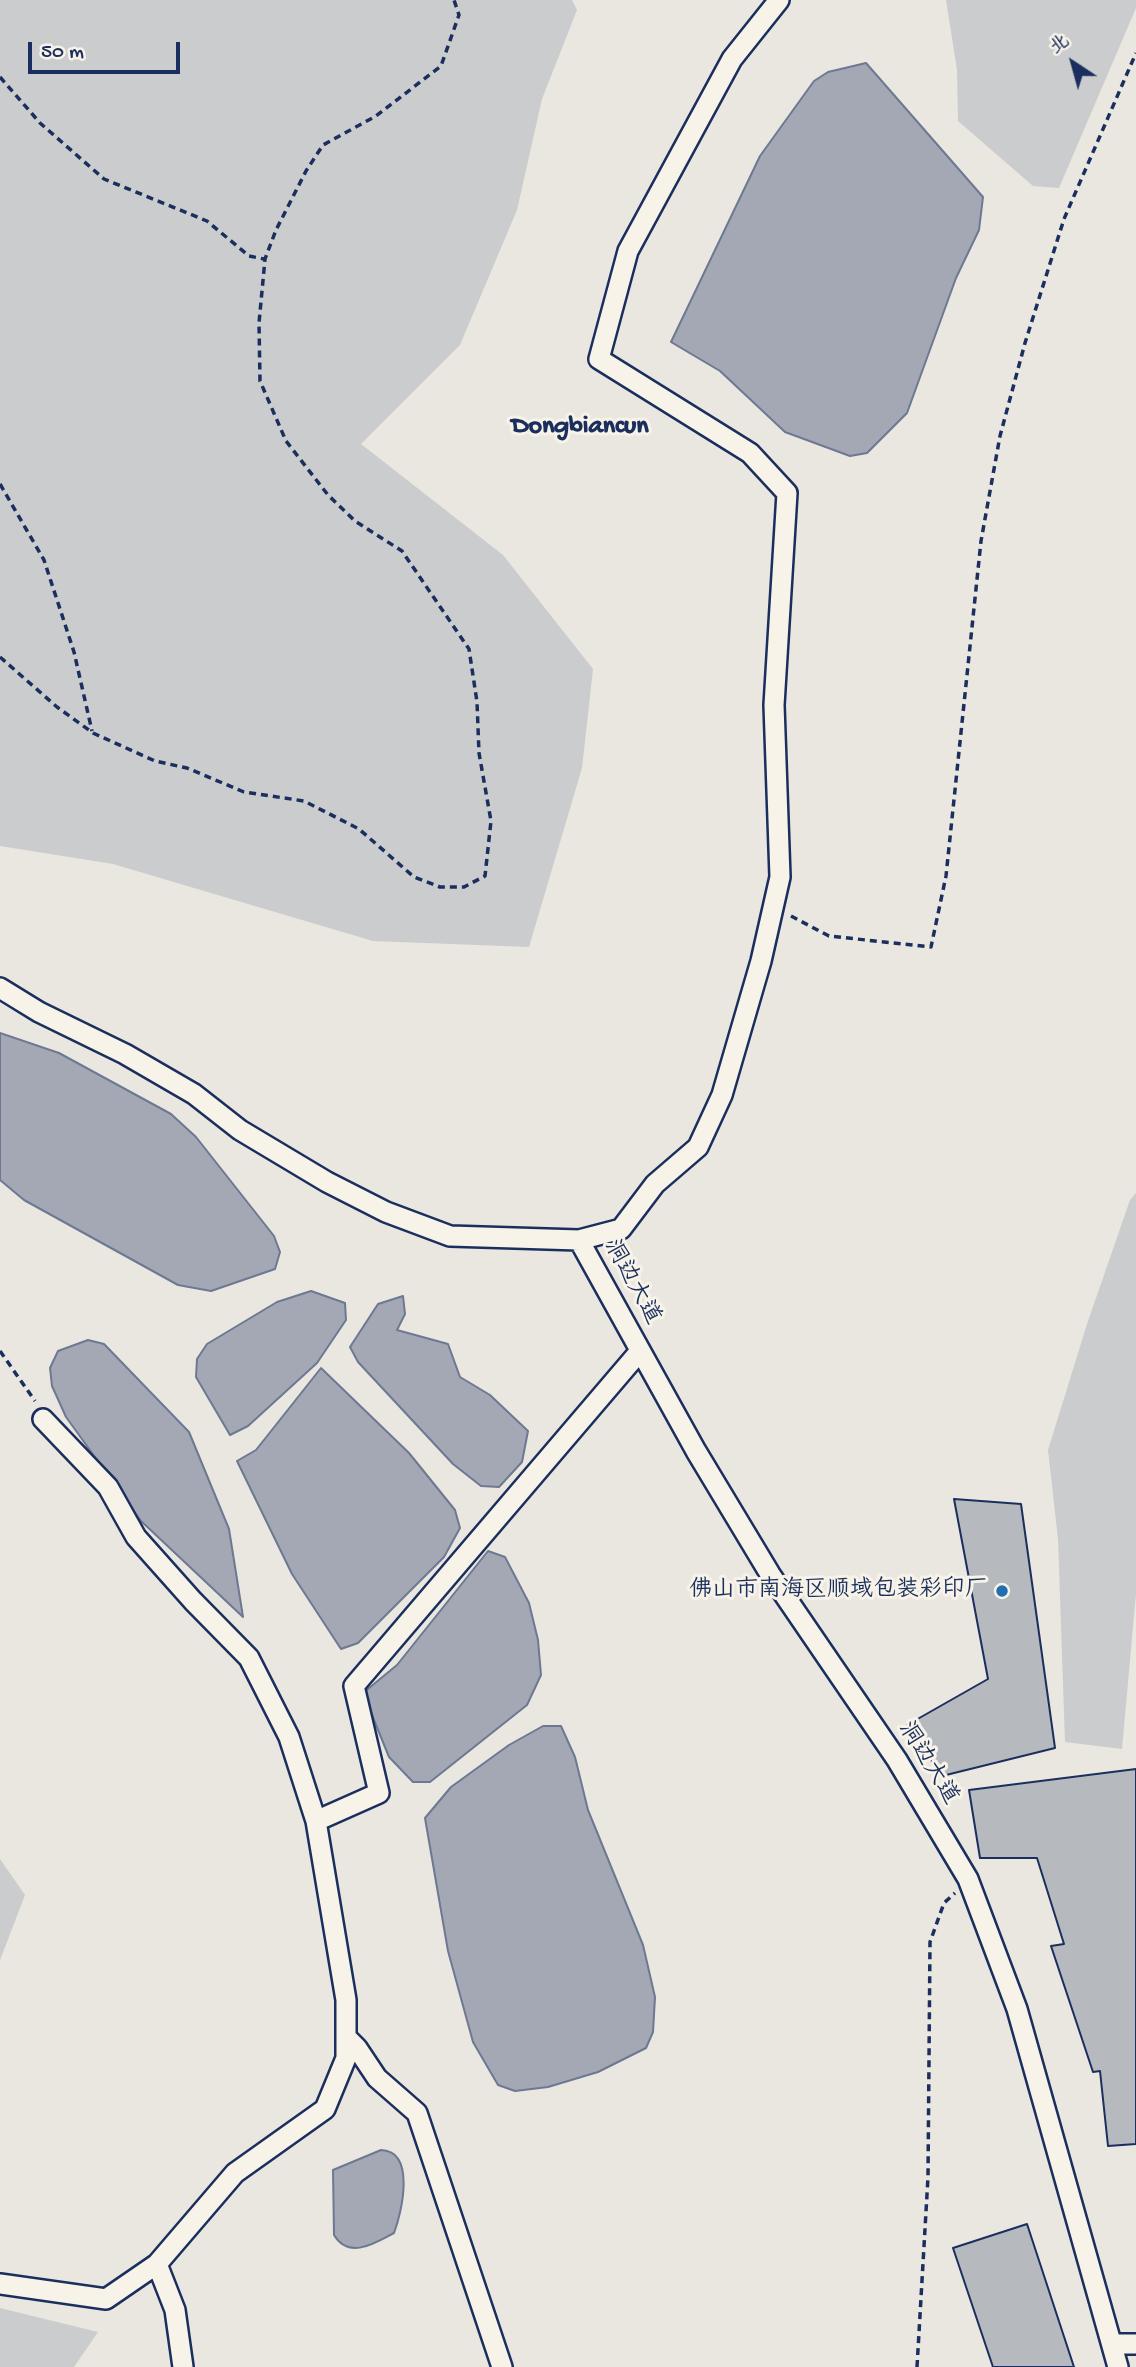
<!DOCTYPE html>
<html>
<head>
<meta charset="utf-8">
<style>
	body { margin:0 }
	#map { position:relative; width:1136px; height:2367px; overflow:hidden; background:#eae7e0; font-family:"Gochi Hand","LXGW WenKai TC",sans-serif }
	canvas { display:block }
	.north { position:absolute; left:1038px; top:28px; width:70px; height:70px; -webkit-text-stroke:5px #f7f3e8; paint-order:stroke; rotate:324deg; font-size:19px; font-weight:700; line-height:28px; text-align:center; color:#1b2f5e }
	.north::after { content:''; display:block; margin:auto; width:24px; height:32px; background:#1b2f5e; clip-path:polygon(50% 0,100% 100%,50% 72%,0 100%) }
	.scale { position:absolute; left:28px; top:42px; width:152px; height:32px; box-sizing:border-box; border:4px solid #1b2f5e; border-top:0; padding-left:9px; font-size:21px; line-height:24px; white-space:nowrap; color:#1b2f5e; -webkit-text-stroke:5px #f7f3e8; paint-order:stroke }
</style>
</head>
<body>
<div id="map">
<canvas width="1136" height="2367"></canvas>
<div class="north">北</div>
<div class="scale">50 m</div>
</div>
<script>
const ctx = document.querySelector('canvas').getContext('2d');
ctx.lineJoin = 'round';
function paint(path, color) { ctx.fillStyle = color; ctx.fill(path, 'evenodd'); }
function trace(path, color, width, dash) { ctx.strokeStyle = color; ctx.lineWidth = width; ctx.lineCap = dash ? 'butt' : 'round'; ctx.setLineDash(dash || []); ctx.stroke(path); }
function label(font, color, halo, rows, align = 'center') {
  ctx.font = font + ' "Gochi Hand","LXGW WenKai TC",sans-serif'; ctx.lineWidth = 6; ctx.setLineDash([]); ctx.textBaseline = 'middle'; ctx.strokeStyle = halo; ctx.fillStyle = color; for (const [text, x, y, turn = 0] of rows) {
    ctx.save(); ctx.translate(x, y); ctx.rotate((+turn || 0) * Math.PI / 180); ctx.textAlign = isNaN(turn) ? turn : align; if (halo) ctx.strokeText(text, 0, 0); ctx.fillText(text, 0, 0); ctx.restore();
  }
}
paint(new Path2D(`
	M0,0H572L577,10L542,99L517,210L460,345L361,444L503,555L593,669L582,768L529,947L373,941L113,864L0,846Z
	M946,0H1136V8L1059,188L1033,186L958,121L957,70Z
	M1136,1193V1594L1122,1749L1065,1742L1058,1539L1048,1450L1087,1324L1130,1200Z
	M0,1859L25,1895L0,1960Z
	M0,2308L98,2332L74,2367H0Z`), '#cbcccd');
const water = new Path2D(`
	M866,63L983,197L979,230L956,278L907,413L867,453L850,456L785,432L720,371L671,342L760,156L814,81L828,72Z
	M0,1033L59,1053L171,1114L196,1137L274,1236L280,1252L275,1269L211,1291L178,1285L24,1200L0,1180Z
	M311,1291L345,1303L346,1320L317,1363L248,1426L230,1435L196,1377L197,1359L207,1344L277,1302Z
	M403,1296L405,1314L397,1330L448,1344L460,1377L490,1395L528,1431L522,1462L499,1487L481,1486L453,1464L358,1362L350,1347L378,1304Z
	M88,1340L104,1344L189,1432L229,1529L243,1617L141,1521L66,1417L52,1386L50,1368L58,1351Z
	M321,1368L409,1453L455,1510L460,1528L444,1557L358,1643L341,1649L292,1574L237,1461L256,1450Z
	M488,1551L505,1557L529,1603L538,1640L541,1675L527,1705L430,1782H413L389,1757L363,1693L397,1665Z
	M543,1726H561L575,1757L588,1810L643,1945L655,1997L653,2032L646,2048L598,2072L548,2087L515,2091L498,2085L473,2042L448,1951L425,1818L451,1787L509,1745Z
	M381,2150C416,2151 402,2212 394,2233C375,2243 349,2260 334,2235L333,2170Z`);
paint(water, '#a3a8b4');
trace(water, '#6d7892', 2);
const building = new Path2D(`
	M954,1499L1021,1504L1055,1748L942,1776L907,1725L988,1679Z
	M1136,1769V2144L1108,2146L1100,2071L1093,2072L1051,1946L1064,1944L1037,1858H980L969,1790Z
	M1027,2224L1074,2367H993L953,2248Z`);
paint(building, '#b6babf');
trace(building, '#1b2f5e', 2);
const street = new Path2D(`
	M0,988L39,1012L125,1054L194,1094L240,1130L327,1182L386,1212L450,1236L579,1240L621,1229L655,1184L698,1147L722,1095L761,961L780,877L774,705L787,493L750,453L599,359L628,251L732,59L779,0
	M579,1240L696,1451L770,1574L897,1760L968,1879L1017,2009L1118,2367
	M43,1419L108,1487L136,1537L193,1601L249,1658L289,1737L316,1821
	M346,2037L357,2048L377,2078L417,2113L502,2367
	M157,2264L175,2310L183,2367
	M0,2284L106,2299L157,2264L235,2173L325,2109L346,2058V2000L316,1821L379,1793L354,1686L640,1351
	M1112,2344H1136`);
trace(street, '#1b2f5e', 24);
trace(new Path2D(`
	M0,77L40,123L104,179L207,221L249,256L264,259
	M0,484L44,560L74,652L92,731
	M0,657L57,707L93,733L155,761L187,768L244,792L304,801L359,829L414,877L440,887H464L485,876L491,821L479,753L477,702L469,649L402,551L355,521L328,495L286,441L260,381L259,323L265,259L276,230L306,171L323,145L376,116L441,66L459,15L454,0
	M791,916L829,936L931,947L946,876L981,541L1000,436L1025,343L1064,219L1136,53
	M0,1351L35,1401
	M917,2367L928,2177L930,1942L944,1903L955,1893`), '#1b2f5e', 3.5, [7, 5]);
trace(street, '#f7f3e8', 19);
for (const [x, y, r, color] of [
	[1002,1591,7,"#1f6fb2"]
]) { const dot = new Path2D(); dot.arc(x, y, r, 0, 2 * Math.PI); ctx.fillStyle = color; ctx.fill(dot); trace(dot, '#f7f3e8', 2.5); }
label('23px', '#1b2f5e', '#f7f3e8', [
	["洞边大道",631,1283,61],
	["洞边大道",927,1764,58]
]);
label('23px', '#1b2f5e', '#f7f3e8', [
	["佛山市南海区顺域包装彩印厂",988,1591]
], 'right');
label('bold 26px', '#1b2f5e', '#f7f3e8', [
	["Dongbiancun",580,428]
]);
</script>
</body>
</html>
